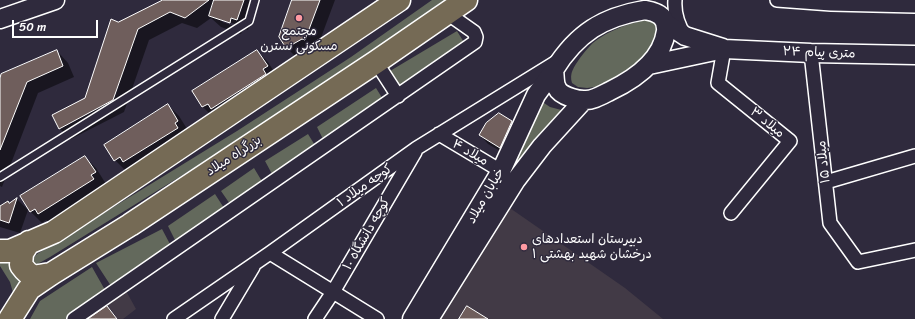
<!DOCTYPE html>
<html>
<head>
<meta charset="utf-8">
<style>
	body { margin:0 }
	#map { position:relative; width:915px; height:319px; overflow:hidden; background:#2f2a3d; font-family:Sriracha,sans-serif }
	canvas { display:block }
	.scale { position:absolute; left:12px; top:20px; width:86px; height:18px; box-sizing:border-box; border:2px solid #fff; border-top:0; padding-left:5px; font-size:12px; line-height:14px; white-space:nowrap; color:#fff; -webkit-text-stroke:3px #2f2a3d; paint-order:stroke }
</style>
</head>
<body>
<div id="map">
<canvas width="915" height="319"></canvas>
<div class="scale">50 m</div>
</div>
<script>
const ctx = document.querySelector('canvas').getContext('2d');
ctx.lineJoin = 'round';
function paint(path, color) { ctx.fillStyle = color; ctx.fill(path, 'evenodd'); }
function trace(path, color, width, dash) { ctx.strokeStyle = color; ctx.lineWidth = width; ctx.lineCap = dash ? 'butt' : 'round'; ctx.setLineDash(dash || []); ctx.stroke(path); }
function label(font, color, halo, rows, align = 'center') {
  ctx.font = font + ' Sriracha,"Playpen Sans Arabic",sans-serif'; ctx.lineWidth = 3; ctx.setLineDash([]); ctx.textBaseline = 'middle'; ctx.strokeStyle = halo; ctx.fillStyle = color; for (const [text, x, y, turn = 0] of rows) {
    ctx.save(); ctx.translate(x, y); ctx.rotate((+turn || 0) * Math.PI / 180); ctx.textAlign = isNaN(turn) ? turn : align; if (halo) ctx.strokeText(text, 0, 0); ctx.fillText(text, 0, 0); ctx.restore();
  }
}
paint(new Path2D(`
	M507,206L625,288L663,319H440Z
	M125,289L136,309L123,319H118L106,303Z`), '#423a46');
paint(new Path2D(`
	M432,0H449L249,134L50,257L34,266L31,265L32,259L37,254L237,131L351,57Z
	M646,20H657L660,39L641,61L601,86L587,88L578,87L572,83C569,73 574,67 580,58C583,54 586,50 590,46C602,33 629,23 646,20Z
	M457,31L465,44L399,88L390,71Z
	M376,88L384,101L324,141L317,127Z
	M538,99L550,107L565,111L481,220Z
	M308,134L316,147L272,174L265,161Z
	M254,168L263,183L230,204L221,191Z
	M215,194L224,208L176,242L168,226Z
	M162,229L171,246L111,286L96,263Z
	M12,255L31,280L14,296L10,282L0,266V258Z
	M92,267L105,290L66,319H30L40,301Z`), '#63695c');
paint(new Path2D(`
	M165,0H258L248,30L243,28L241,34L221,27L211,18L197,28L182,23L149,40L124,112L71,139L59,128L86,98L118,23ZM222,20L235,24L234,26L222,22Z
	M293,0H335L316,51L298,59L287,48L281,36Z
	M57,51L68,63L74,77L38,93L2,187L0,186V81Z
	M257,51L268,62L278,78L214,118L203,107L193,91Z
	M168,105L179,116L189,132L126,171L115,160Z
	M499,115L512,122L520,130L509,156L488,144L480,135Z
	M85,157L96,168L106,184L102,186L105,191L50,224L46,220L42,223L31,212L22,196Z
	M17,199L28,210L20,233L0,227V205L3,206L9,204Z`), '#0007');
const building = new Path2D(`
	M163,0H209L185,18L170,12L138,29L113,100L59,129L52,115L85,98L111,19L118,22Z
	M214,0H244L237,20L231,18L230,23L209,16Z
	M292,0H320L305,40L302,39L286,48L279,37Z
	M57,50L63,66L27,82L0,150V78L1,74Z
	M257,50L268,66L263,69L266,74L211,109L208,104L202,107L192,91Z
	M168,104L178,121L175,123L178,128L123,162L120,157L114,161L104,145Z
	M499,113L512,121L500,148L479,135L486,123Z
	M85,156L96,172L91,175L94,179L38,214L35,209L30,212L20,196Z
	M17,198L9,223L0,220V206L8,201L9,203Z
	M107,306L117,319H88Z
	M467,306L488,319H459Z`);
paint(building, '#6f5e5c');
trace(building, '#fff', 1);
const lane = new Path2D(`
	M0,177L249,21L255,0`);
const street = new Path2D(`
	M675,0C674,13 678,25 685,36
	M777,0L831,4L915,6
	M724,49L718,83L790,141L731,213
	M811,53L830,223L858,262L915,250
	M376,62L398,96
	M439,134L501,171
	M826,182L915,156
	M270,253L377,319
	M74,319L475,42L476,37L474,32L447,13
	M174,319L270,253L417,148L558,61
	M222,319L253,267
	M315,319L333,292L415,152`);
const secondary = new Path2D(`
	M645,10C658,12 667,17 666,31C662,61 635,79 610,91C602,95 592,101 584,100C580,100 575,99 572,98C566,96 559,93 557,88C554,83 555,75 554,70C577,33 603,17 645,10Z
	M0,19L55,0
	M667,24L685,36L723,48
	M649,65L724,49L811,53L915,55
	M412,319L501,171L536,95L554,70
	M429,319L516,180L542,146L584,100`);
const highway = new Path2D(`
	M29,242L22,253L21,265C31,279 35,277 51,274
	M0,251H10L54,232L399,0
	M10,319L29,289L51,274L130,225L376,62L466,0`);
trace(lane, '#fff', 10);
trace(street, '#fff', 16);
trace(secondary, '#fff', 21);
trace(highway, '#fff', 25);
trace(lane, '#2f2a3d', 7);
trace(street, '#2f2a3d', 13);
trace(secondary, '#2f2a3d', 18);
trace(highway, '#756a55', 22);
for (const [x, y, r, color] of [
	[299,18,4,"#ff9aa2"],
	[524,247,4,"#ff9aa2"]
]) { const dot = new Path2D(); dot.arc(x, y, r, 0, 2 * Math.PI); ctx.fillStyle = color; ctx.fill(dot); trace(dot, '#2f2a3d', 1.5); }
label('13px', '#fff', '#2f2a3d', [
	["مجتمع",299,32],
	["مسکونی نسترن",299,47],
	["دبیرستان استعدادهای",532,240,"left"],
	["درخشان شهید بهشتی ۱",532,255,"left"]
]);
label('13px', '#fff', '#2f2a3d', [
	["۲۴ متری پیام",819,53,2],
	["میلاد ۳",767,123,39],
	["میلاد ۴",470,153,30],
	["بزرگراه میلاد",234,156,-33],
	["میلاد ۱۵",824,162,-96],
	["کوچه میلاد ۱",365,186,-35],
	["خیابان میلاد",486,196,-60],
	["کوچه دانشگاه ۱۰",367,234,-60]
]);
</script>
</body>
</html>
